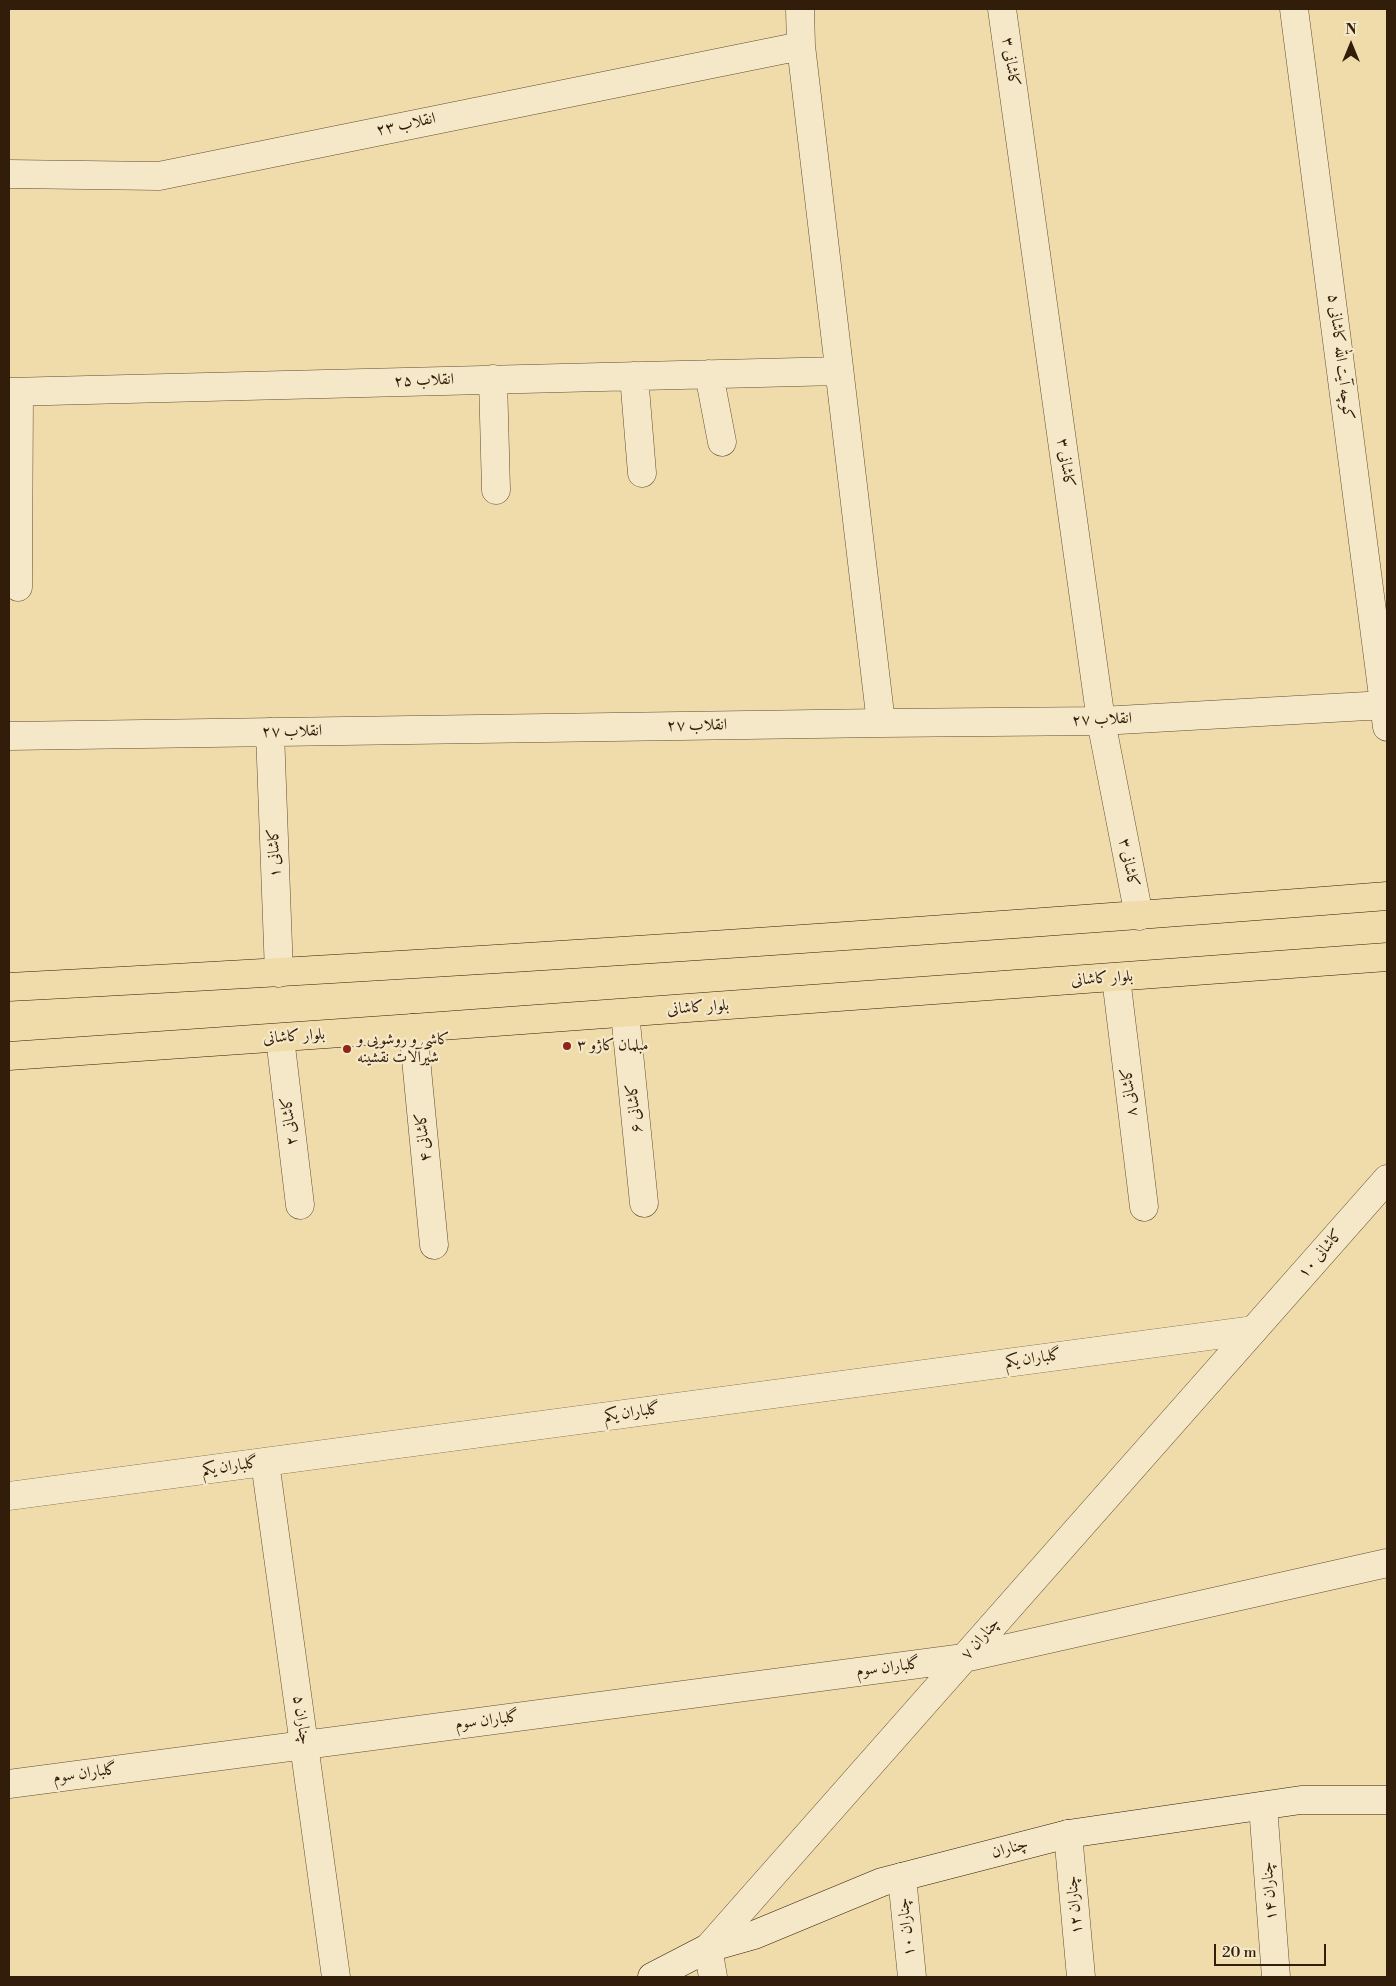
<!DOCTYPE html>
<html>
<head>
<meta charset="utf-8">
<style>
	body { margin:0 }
	#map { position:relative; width:1396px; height:1986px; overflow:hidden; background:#f0dcaa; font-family:"Libre Bodoni",serif }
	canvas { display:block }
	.frame { position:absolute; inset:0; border:10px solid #321c0a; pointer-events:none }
	.north { position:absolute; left:1326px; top:20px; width:50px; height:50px; -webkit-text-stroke:4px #f5e8c8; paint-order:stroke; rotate:0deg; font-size:14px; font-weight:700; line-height:20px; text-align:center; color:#321c0a }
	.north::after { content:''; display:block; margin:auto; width:18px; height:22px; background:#321c0a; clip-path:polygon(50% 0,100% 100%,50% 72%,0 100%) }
	.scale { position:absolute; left:1214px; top:1944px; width:112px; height:22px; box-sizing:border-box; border:2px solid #321c0a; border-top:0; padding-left:6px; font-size:15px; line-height:18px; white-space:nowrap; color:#321c0a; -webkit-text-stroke:4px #f5e8c8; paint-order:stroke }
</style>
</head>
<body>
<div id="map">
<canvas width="1396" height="1986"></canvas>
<div class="frame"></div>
<div class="north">N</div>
<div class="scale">20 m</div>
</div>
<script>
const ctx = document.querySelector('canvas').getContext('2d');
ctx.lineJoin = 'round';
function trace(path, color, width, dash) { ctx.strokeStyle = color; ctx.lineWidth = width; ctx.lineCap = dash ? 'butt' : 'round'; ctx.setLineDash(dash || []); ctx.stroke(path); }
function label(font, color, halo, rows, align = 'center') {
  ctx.font = font + ' "Libre Bodoni",Amiri,serif'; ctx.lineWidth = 4.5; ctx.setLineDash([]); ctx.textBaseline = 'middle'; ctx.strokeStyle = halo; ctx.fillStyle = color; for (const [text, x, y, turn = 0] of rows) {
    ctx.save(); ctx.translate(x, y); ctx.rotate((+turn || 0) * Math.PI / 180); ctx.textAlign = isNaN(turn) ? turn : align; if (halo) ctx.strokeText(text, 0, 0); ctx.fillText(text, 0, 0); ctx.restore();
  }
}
const street = new Path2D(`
	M800,9L801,46L881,723
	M1002,9L1101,721L1139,916
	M1294,9L1387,727
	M9,174L159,176L801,46
	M709,374L722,442
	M634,376L642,473
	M493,379L496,490
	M9,392L839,371
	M18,587L19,392
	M270,732L279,973
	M9,736L881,723L1101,721L1385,705
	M1116,978L1144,1207
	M625,1013L644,1203
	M413,1028L434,1245
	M280,1038L300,1205
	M265,1462L336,1977
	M9,1496L1254,1330
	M9,1784L964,1658L1387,1563
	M1263,1806L1276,1977
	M1068,1834L1081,1977
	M902,1877L912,1977
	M713,1977L708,1948L1387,1179`);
const secondary = new Path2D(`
	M652,1977L708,1948L754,1935L882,1882L1068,1834L1301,1800H1387`);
const primary = new Path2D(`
	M9,987C469,963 928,932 1387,896
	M9,1056L413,1028L1387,957`);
trace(street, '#624c32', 29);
trace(secondary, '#321c0a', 29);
trace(primary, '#321c0a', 29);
trace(street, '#f5e8c8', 28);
trace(secondary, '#f5e8c8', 28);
trace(primary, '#f0dcaa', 28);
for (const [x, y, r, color] of [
	[567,1046,5,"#8f2418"],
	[347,1049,5,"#8f2418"]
]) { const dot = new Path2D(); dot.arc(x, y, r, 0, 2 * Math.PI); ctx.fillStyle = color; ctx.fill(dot); trace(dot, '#f5e8c8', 2); }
label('16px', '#321c0a', '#f5e8c8', [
	["۳ کاشانی",1010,62,82],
	["انقلاب ۲۳",406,125,-12],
	["کوچه آیت الله کاشانی ۵",1340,357,83],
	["انقلاب ۲۵",424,381,-2],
	["۳ کاشانی",1065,463,82],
	["انقلاب ۲۷",1102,720,-2],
	["انقلاب ۲۷",697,726,-1],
	["انقلاب ۲۷",292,732,-1],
	["۱ کاشانی",275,853,-92],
	["۳ کاشانی",1128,863,79],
	["بلوار کاشانی",1102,979,-4],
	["بلوار کاشانی",698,1008,-4],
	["بلوار کاشانی",294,1037,-4],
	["۸ کاشانی",1130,1092,-97],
	["۶ کاشانی",635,1108,-96],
	["۲ کاشانی",290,1121,-97],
	["۴ کاشانی",424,1137,-96],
	["۱۰ کاشانی",1321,1254,-49],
	["گلباران یکم",1033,1359,-8],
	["گلباران یکم",632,1413,-8],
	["گلباران یکم",230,1467,-8],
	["چناران ۷",981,1639,-49],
	["گلباران سوم",888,1668,-7],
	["۵ چناران",301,1720,82],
	["گلباران سوم",487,1721,-7],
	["گلباران سوم",85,1774,-8],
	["چناران",1010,1849,-15],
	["چناران ۱۴",1270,1891,-94],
	["چناران ۱۲",1075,1905,-95],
	["چناران ۱۰",907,1927,-96]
]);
label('16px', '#321c0a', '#f5e8c8', [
	["کاشی و روشویی و",357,1040],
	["شیرآلات نقشینه",357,1058],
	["مبلمان کاژو ۳",577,1046]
], 'left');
</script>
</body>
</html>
